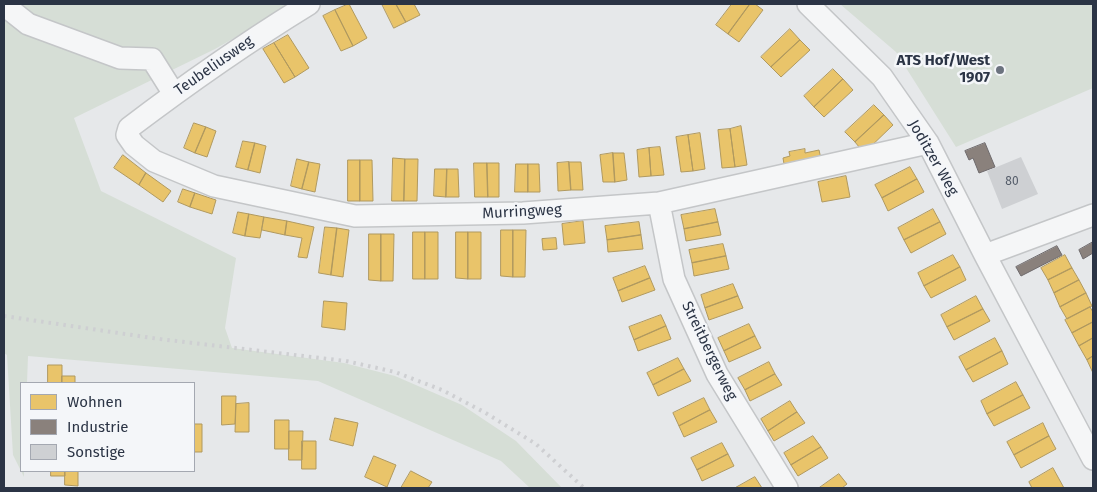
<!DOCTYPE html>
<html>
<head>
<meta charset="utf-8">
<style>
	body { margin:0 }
	#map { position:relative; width:1097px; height:492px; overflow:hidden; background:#e6e8ea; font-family:"Fira Sans",sans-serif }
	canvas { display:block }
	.frame { position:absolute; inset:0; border:5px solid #2b3445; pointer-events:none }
	.legend { position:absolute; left:20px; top:382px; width:175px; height:90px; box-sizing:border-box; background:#f4f6f9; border:1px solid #a4a8b1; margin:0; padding:6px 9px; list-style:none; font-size:15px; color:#2b3445 }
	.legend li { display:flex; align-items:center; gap:10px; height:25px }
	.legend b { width:25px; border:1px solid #a4a8b1 }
</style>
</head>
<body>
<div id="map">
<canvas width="1097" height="492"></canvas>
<div class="frame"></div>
<ul class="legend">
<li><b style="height:14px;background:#e9c46a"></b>Wohnen</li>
<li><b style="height:14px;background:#8a817c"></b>Industrie</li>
<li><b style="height:14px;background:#ced0d3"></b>Sonstige</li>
</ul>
</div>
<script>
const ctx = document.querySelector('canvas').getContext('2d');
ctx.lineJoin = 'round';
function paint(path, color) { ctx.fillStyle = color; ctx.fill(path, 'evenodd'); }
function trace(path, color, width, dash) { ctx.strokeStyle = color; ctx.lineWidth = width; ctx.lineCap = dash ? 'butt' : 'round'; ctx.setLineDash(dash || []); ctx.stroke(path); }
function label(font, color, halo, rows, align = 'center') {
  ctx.font = font + ' "Fira Sans",sans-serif'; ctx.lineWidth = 5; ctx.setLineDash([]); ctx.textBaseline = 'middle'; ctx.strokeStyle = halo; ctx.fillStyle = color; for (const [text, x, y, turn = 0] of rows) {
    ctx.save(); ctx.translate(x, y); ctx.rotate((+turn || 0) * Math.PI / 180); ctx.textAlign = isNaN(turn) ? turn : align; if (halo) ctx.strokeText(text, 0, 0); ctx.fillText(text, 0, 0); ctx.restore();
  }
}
paint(new Path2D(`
	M4,4H291L292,5L215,49L74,118L101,191L236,258L225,328L232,348L344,363L395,376L462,405L516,441L562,488H530L501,461L318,381L28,356L27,383H21V471H24V477L13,455L7,355L4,353Z
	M840,4H1093V88L956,147L896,52Z`), '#d6ded6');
const homes = new Path2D(`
	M349,4L367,38L353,46L335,10Z
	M382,4H396L406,22L394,28Z
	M396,4H414L420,15L406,22Z
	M732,4H750L728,34L716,25Z
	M750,4H755L763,10L739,42L728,34Z
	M335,10L353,46L341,51L323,16Z
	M790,29L800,40L771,67L761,57Z
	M288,35L309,68L295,77L274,43Z
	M800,40L810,50L781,77L771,67Z
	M274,43L295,77L284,83L263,49Z
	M833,69L843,79L814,107L804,96Z
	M843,79L853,90L824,117L814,107Z
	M874,105L884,115L855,142L845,132Z
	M884,115L893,125L864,153L855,142Z
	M194,123L206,127L195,153L184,148Z
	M741,126L747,165L735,167L730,129Z
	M206,127L216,131L207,157L195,153Z
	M730,129L735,167L722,168L718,130Z
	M700,133L705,169L693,171L688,135Z
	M688,135L693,171L681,172L676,137Z
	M243,141L255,143L248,170L236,167Z
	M255,143L266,146L260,173L248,170Z
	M660,147L664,175L651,176L649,148Z
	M649,148L651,176L639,177L637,150Z
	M805,149V153L819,150L822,163L785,170L783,158L790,156L789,152Z
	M613,153L615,182H603L600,155Z
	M613,153H624L627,180L615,182Z
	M123,155L146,173L139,185L114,168Z
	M393,158L405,159L404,201H392Z
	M297,159L309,162L302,189L291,186Z
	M405,159H418L417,201H404Z
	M348,160H360V201H348Z
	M360,160H372L373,201H360Z
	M309,162L320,164L315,192L302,189Z
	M569,162L571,190L558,191L557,163Z
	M569,162H581L583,190H571Z
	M474,163H487L488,197H475Z
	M487,163H499V197H488Z
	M516,164H528V192H515Z
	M528,164H539L540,192H528Z
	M910,167L917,179L882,198L875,185Z
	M435,169H447L446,197L434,196Z
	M447,169H458L459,197H446Z
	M146,173L171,191L163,202L139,185Z
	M846,176L850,197L822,202L818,182Z
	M917,179L924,192L888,211L882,198Z
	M183,189L195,193L190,207L178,202Z
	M195,193L216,200L212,214L190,207Z
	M715,209L718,222L684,229L681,215Z
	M933,209L940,222L904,240L898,228Z
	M238,212L249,214L245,236L233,233Z
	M249,214L264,217L260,238L245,236Z
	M264,217L287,221L285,235L262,230Z
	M287,221L314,227L307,258L298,257L302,238L285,235Z
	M583,221L585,243L564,245L562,224Z
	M639,222L641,235L607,240L605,226Z
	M718,222L721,235L686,241L684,229Z
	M940,222L946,234L911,253L904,240Z
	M325,227L337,228L331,275L319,273Z
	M337,228L349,230L343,277L331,275Z
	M501,230H513V277L501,276Z
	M513,230H526L525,277H513Z
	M413,232H425V279H413Z
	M425,232H438V279H425Z
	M456,232H468V279L456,278Z
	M468,232H481V279H468Z
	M369,234H381V281L369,280Z
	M381,234H394L393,281H381Z
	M641,235L643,249L608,252L607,240Z
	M556,238L557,249L543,250L542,239Z
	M723,244L726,256L692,263L689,250Z
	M953,255L960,267L924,286L918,273Z
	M1065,255L1072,268L1048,280L1041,268Z
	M726,256L729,269L694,276L692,263Z
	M645,266L650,278L618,291L613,278Z
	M960,267L966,280L931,298L924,286Z
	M1072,268L1079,280L1054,293L1048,280Z
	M650,278L655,290L622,302L618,291Z
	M1079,280L1086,293L1060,307L1054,293Z
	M733,284L738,296L705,308L701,295Z
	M1086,293L1092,306L1067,319L1060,307Z
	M738,296L743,308L709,320L705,308Z
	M976,296L983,309L947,327L941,315Z
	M324,301L347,303L345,330L322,327Z
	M1090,307L1093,312V322L1072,333L1065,320Z
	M983,309L990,321L954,340L947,327Z
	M661,315L666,326L634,340L629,327Z
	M1093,322V338L1079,346L1072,333Z
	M749,324L755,336L724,351L718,338Z
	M666,326L671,339L638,351L634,340Z
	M755,336L761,348L729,362L724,351Z
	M995,338L1002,351L966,370L959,357Z
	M1093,338V356L1087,360L1079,346Z
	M1002,351L1008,364L973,382L966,370Z
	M1093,356V373L1087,360Z
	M678,358L684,369L653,385L647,373Z
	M769,362L775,374L745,390L738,378Z
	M48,365H62V383H48Z
	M684,369L691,381L658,396L653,385Z
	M775,374L782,385L750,401L745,390Z
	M62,376H75V383H62Z
	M1016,382L1023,395L987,414L981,401Z
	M1023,395L1030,408L994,426L987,414Z
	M222,396H236L235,424L222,425Z
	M704,398L710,410L679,426L673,413Z
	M790,401L797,412L768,431L761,419Z
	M249,403V432H235L236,404Z
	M710,410L717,422L684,437L679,426Z
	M797,412L805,423L774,441L768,431Z
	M335,418L358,423L353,446L330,440Z
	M275,420H289V449H275Z
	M1043,423L1049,436L1014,455L1007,442Z
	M194,424H202V452H194Z
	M289,431H303L302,460H289Z
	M813,436L821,447L791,465L784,453Z
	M1049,436L1056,449L1021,468L1014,455Z
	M302,441H316V469H302Z
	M722,443L728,454L697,470L691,458Z
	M821,447L828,458L798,476L791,465Z
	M728,454L734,466L702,481L697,470Z
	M374,456L396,465L387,487L365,477Z
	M1053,468L1064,488H1032L1029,482Z
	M51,471H65V476H51Z
	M65,471H78V486L65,485Z
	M411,471L432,482L428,488H401Z
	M839,474L847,484L842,488H819Z
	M755,477L762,488H735Z`);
paint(homes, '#e9c46a');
trace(homes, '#b0995f', 1);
const industry = new Path2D(`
	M985,143L995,167L979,173L973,158L969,160L965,151Z
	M1093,242V253L1083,259L1079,250Z
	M1057,246L1062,255L1021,276L1016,267Z`);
paint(industry, '#8a817c');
trace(industry, '#6e6a6c', 1);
paint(new Path2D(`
	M1021,157L1038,194L1002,209L987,171Z`), '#ced0d3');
const minor = new Path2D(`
	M309,4C247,42 187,84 129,128L127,135L134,145L154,161L214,186L355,216L523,213L659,203L928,143
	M808,4L882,77L928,143L985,255L1093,459
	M4,5L28,24L120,58L152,59L174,94
	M659,203L674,279L717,374L787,488
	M985,255L1093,215`);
trace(minor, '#c4c6c8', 24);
trace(minor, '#f5f6f7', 21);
trace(new Path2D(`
	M4,316L159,339L346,361L395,372L442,390L484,412L536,444L584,488`), '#cecfd2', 4, [2.5, 5]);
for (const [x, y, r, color] of [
	[1000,70,5,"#6c737f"]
]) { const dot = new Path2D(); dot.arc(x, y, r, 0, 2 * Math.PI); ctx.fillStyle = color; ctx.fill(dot); trace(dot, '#f4f6f9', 2); }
label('12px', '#545c69', null, [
	["80",1012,182]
]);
label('bold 15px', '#2b3445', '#f4f6f9', [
	["ATS Hof/West",990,61],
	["1907",990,78]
], 'right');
label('15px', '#2b3445', '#f4f6f9', [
	["Teubeliusweg",214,66,-35],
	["Joditzer Weg",933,158,60],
	["Murringweg",522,212,-3],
	["Streitbergerweg",709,351,64]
]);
</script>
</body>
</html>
